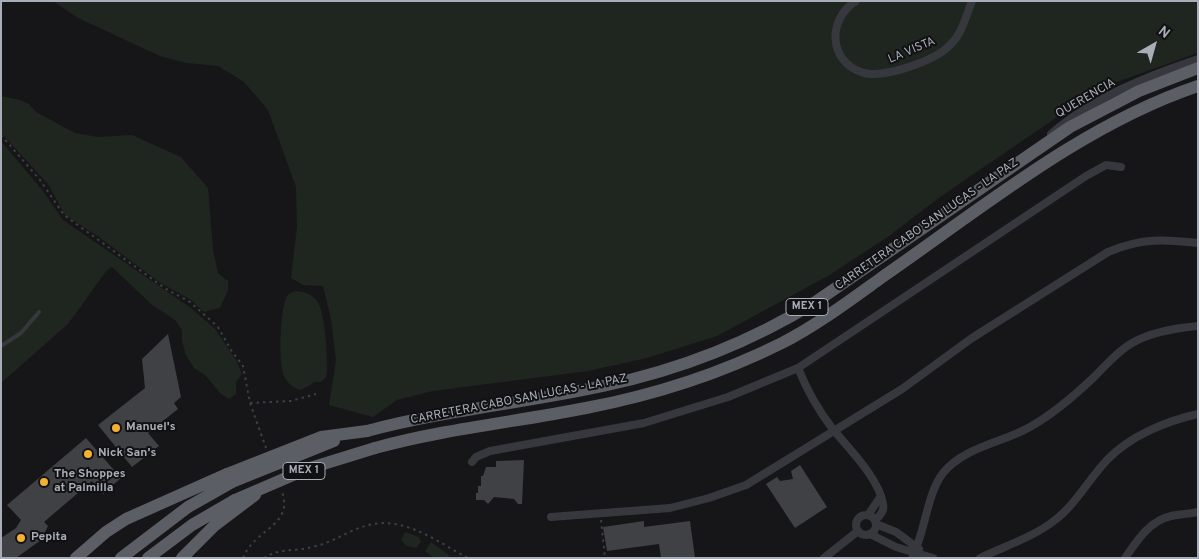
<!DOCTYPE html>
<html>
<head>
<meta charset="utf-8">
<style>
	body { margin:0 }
	#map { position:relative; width:1199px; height:559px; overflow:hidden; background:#161618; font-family:Overpass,sans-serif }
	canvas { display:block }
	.frame { position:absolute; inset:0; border:2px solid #a8adb8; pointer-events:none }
	.north { position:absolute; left:1129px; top:20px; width:50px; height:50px; -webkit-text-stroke:4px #111113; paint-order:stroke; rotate:38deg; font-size:14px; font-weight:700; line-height:20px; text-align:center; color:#a8adb8 }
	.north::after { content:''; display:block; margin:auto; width:18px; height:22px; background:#a8adb8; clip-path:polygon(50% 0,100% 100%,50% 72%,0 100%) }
</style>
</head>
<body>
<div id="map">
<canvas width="1199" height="559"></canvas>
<div class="frame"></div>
<div class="north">N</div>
</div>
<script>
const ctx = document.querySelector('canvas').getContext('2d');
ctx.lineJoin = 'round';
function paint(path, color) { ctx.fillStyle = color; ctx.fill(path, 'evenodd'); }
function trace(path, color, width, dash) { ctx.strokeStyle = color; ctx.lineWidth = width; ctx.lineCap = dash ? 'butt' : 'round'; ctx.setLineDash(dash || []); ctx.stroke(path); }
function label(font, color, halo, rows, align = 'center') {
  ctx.font = font + ' Overpass,sans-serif'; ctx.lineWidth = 4; ctx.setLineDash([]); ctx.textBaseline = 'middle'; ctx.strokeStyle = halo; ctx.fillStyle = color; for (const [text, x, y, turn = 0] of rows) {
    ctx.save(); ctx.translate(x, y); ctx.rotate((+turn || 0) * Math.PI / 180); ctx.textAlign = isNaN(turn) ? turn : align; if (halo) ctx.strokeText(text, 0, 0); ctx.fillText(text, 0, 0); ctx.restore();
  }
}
paint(new Path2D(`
	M53,1H1198V53L1114,83L1066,111L940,197L889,236L828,276L717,336L647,358L588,371L433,391L397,400L373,417L329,405L336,360L331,319L323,286L303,285L291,278L297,227L296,187L268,110L244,82L218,66L186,63L160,56L78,18Z
	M1,96L20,100L29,104L36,112L75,133L98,137L132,135L181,157L208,188L213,250L218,273L228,281V290L220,308L204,312L191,300L159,282L99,237L65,215L48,184L1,133Z
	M1,141L43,191L63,220L191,308L215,329L236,360L242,374L236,382V394L229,399L221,394L205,375L194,368L186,355L182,341V330L175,320L151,304L112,267L107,270L68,324L1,383Z
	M297,291C305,292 312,294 317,301C325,310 329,365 326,377L321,382H315L301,390C293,388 287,383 284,376C278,363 280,309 287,296C289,293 293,292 297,291Z
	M405,532L419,537L421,542L416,548L407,546L401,540Z
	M431,542L449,555L448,558H434L425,551Z`), '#1e261f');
paint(new Path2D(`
	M168,334L181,397L174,403L178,409L148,433L159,446L132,467L98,425L145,388L142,359Z
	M86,438L121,478L103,494L92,481L44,522L48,526L41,540L16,558H1V538L16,528L21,520L7,505Z
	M524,460L522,504H518L514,499L494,497L488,504L484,500H476V493H478V486H481V476H483L486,467H496V461Z
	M800,465L827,507L795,528L766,484L777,477L780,481L793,479L791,471Z
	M644,521V527L690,521L695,558H661L659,544L607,551L603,527Z`), '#404145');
trace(new Path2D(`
	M1,135L40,180L64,215L166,289L190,302L218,327L231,350L243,366L250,403L266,448
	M250,403L291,401L316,394
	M601,520L605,558
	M243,558C254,529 294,526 282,492
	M264,558C281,547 298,552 316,546C333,542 348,531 365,526C403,514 437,542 468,558`), '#3d3f44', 2, [2.5, 4]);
trace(new Path2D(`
	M1,346L21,333L39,312`), '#37383d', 4);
trace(new Path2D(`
	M856,1C827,19 828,63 864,73C885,78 935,61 950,45C962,34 966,16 972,1
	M1051,134C1092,98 1147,76 1198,59
	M798,368C807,390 818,410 832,428C848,448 879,478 883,504C885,511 880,516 875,520
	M472,462L476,457L490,451L644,423L728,397L798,368L1086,176L1106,165L1121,167
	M868,515L881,496
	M856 525a10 10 0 1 1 20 0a10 10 0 1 1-20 0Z
	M551,517L670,508L709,498L746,485L902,389L972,338L1108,252C1141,238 1163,239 1198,243
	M876,524L896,532L919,549
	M870,534L896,547L933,558
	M824,558L858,531
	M912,558C925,533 927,493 943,473C964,447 1002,443 1030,427C1053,414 1074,396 1093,378C1106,366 1116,352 1132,343C1151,332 1176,328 1198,326
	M980,558C1005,546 1034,537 1055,520C1076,504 1089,479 1107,460C1130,436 1166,421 1198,414
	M1125,558C1137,541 1149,521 1171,516C1180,514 1189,514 1198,512`), '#37383d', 8);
trace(new Path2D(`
	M367,431C445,410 525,403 603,386C679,370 751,342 817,301L1070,127L1139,91L1198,68
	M375,448C444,429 516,422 586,408C654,395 720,374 782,343C817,325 849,301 881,278C981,209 1082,125 1198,86
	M76,558L106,532L126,519L227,474
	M121,558L188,507L232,482
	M148,558L192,525L235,500
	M182,558L214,526L255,495`), '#5b5e65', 12);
trace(new Path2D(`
	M227,474L321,437L367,431
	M232,482L334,441
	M235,500L307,469L375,448`), '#5b5e65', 12);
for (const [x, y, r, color] of [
	[116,428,5,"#f2b134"],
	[88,454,5,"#f2b134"],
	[44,482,5,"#f2b134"],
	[21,538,5,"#f2b134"]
]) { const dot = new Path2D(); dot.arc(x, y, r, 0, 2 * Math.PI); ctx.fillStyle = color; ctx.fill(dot); trace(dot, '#111113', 2); }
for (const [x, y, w] of [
	[807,307,42],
	[304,471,42]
]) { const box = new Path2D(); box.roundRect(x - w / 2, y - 8.5, w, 17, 4); ctx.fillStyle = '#111113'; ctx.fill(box); trace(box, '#a8adb8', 1); }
label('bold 11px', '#a8adb8', null, [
	["MEX 1",807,307],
	["MEX 1",304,471]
]);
label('12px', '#a8adb8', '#111113', [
	["LA VISTA",912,51,-23],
	["QUERENCIA",1086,99,-30],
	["CARRETERA CABO SAN LUCAS - LA PAZ",927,225,-35],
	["CARRETERA CABO SAN LUCAS - LA PAZ",519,400,-11]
]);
label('bold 12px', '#a8adb8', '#111113', [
	["Manuel's",126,428],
	["Nick San's",98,454],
	["The Shoppes",54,475],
	["at Palmilla",54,489],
	["Pepita",31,538]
], 'left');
</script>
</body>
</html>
